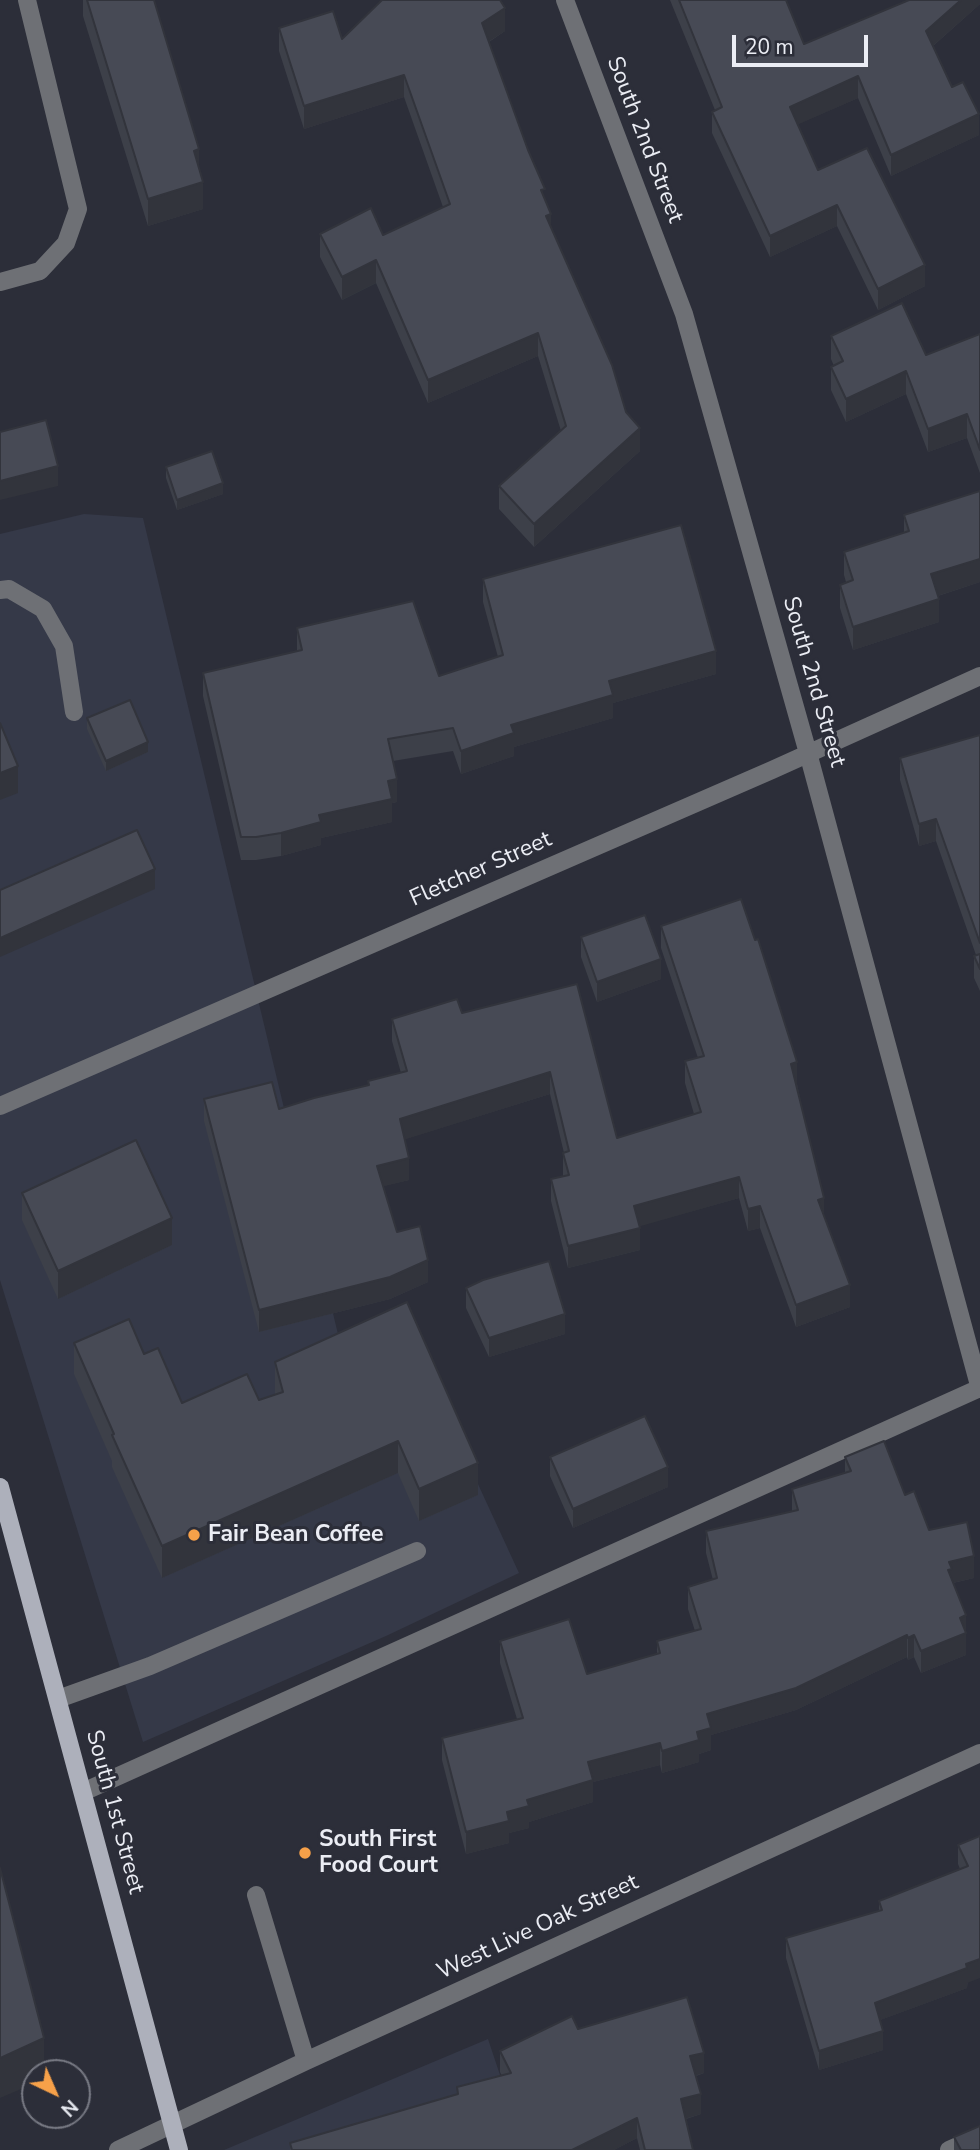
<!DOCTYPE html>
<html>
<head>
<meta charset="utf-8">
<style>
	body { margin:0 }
	#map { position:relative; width:980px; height:2150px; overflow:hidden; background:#2c2e39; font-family:"Nunito Sans",sans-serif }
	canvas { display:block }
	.north { position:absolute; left:21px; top:2059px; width:70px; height:70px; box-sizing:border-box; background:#2c2e39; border:2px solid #787a84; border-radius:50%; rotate:136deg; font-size:19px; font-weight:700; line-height:28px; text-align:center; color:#ebedf4 }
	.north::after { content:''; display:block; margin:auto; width:24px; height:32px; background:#f7a149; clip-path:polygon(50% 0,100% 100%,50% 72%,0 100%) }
	.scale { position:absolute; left:732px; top:35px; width:136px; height:32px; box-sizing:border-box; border:4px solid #ebedf4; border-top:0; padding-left:9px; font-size:21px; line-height:24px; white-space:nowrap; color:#ebedf4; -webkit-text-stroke:5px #2c2e39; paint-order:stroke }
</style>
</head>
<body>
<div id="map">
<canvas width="980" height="2150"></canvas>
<div class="north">N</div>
<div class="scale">20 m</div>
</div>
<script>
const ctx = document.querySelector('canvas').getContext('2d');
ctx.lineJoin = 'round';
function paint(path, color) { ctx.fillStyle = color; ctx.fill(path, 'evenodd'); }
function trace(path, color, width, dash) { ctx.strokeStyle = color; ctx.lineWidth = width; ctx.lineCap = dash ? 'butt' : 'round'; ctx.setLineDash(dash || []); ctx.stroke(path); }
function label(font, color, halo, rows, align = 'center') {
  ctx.font = font + ' "Nunito Sans",sans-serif'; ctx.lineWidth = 6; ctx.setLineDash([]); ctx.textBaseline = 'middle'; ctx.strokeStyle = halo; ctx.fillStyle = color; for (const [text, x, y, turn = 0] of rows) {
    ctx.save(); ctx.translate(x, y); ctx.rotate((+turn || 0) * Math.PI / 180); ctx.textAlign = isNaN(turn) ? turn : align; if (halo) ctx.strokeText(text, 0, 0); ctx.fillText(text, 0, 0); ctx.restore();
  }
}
paint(new Path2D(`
	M84,514L143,518L342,1351L406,1328L519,1573L386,1636L143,1742L0,1280V534Z
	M488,2039L525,2150H224Z`), '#353948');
trace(new Path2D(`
	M565,0L684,314L808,753L980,1389
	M0,282L40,271L66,243L78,209L27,0
	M0,590L9,589L43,609L64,646L74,712
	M0,1106L772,770L980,676
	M58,1699L150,1666L417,1551
	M83,1792L980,1388
	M256,1895L306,2061
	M118,2150L306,2061L980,1753
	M949,2150L980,2136`), '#6e7075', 18);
trace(new Path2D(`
	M0,1487L179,2150`), '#adb0bb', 18);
paint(new Path2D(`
	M83,0H154L199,167L203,209L148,226L83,16Z
	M670,0H786L804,44L980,0V4L933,46L952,87L979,135L891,176L858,98L798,124L818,170L925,286L878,310L837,226L770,257L712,133V112L715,110Z
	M279,28L342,39L505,31L489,42L545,199L551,228L626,412L640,451L534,547L499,509V486L561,431L538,356L428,403L376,283L342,300L320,257V234L383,235L443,207L404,97L304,129L279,51Z
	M980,334V473L967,438L928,452L906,394L846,422L831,390V367L834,366L831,359V336L926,355Z
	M166,467L223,494L177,510L166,478Z
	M980,491V582L938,596L939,622L853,650L840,608V585L846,582L844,575V552L904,533V515Z
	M483,579L716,674L613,703V718L514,747V756L461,774L453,751L393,761L397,802L392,803V822L321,838V845L281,856L256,860H241L203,696V673L297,651V628L439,676L498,657L483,602Z
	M87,718L148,752L106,771L87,729Z
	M980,735V991L974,978V956L976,955L936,841L919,846L900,780V758Z
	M661,926L797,1084L824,1216L850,1307L796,1327L760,1228L748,1231L739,1198L639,1226L640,1250L568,1268L551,1201V1179L563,1176V1153H564L550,1094L405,1139L409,1180L383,1186L397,1232L428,1282L390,1299L259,1332L204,1121V1099L279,1109L368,1085V1081L401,1073L392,1041V1019L462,1013L577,984L617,1138L694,1114L685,1083V1061L698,1058L661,948Z
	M581,937L661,979L597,1002L581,957Z
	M22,1193L172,1245L58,1299L22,1220Z
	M466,1288L565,1334L489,1357L466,1308Z
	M407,1302L478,1495L419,1521L398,1473L162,1578L112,1467V1461L74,1374V1343L144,1354L182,1403L259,1400L275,1395V1362Z
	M550,1457L668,1487L573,1528L550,1476Z
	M845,1457L905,1495L929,1530L974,1578L953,1583L966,1615V1655L921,1673L914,1657L908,1660L907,1657L796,1710L711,1735V1750L699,1754V1762L662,1773L660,1765L593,1782V1802L529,1822V1828L509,1833V1843L466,1854L442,1760V1738L517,1719L500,1663V1641L587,1674L657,1654V1641L695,1631L688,1609V1587L713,1580L706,1553V1531L792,1511V1489L845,1473Z
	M980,1836L967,1988L880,2020L883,2050L819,2070L786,1958V1938L879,1911V1901L960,1869L958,1864V1845Z
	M578,2029L704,2073L696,2076L701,2114L686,2119L693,2150H640L637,2138L614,2150H290V2143L457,2095V2087L502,2076L500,2072V2051Z
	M954,2137L980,2150H954Z`), '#3d4049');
paint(new Path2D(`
	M961,0H980V4L926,52V31Z
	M505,8V31L482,46V23Z
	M404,75V97L304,129V106Z
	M858,76V98L790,128V107Z
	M979,114V135L891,176V155Z
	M199,149V176L194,151Z
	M203,182V209L148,226V199Z
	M837,205V226L770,257V236Z
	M551,214V237L546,216Z
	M376,260V283L342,300V277Z
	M925,265V286L878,310V289Z
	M538,333V356L428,403V380Z
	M906,371V394L846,422V399Z
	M967,414V438L928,452V429Z
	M640,428V451L534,547V524Z
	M58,466V486L0,500V481Z
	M223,483V494L177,510V500Z
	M980,559V582L931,598V574Z
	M939,599V622L853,650V627Z
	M716,651V674L613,703V718L514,747V756L461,774V751L511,725L609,681Z
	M148,742V752L106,771V761Z
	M18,766V793L0,800V773Z
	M397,779V802L392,803V822L321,838V845L281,856V833L319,815L388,781Z
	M936,819V841L919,846V824Z
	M155,869V889L0,957V938Z
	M661,959V979L597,1002V982Z
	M797,1062V1084L791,1086V1064Z
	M550,1072V1094L400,1141V1119Z
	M409,1158V1180L377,1188V1166Z
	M739,1177V1198L634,1228V1206Z
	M824,1198V1220L818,1200Z
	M760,1206V1228L748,1231V1209Z
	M172,1218V1245L58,1299V1271Z
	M640,1228V1250L568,1268V1246Z
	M428,1260V1282L390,1299L259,1332V1310Z
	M850,1285V1307L796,1327V1305Z
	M565,1314V1334L489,1357V1338Z
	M398,1441V1473L162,1578V1546Z
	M478,1463V1495L419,1521V1489Z
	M668,1467V1487L573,1528V1509Z
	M974,1556V1578L952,1583L948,1570L949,1562Z
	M966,1615V1655L921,1673V1651L960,1618Z
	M907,1635V1657L796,1710L711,1735V1750L699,1754V1762L662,1773V1751L697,1732L707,1714Z
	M914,1635V1657L908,1660V1638Z
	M660,1743V1765L593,1782V1802L529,1822V1828L509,1833V1843L466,1854V1832L507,1812L588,1762Z
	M980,1959V1978L967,1983V1988L875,2022V2003Z
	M883,2031V2050L819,2070V2051Z
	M44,2038V2073H35V2083L0,2098V2058Z
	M704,2053V2073L690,2077V2056Z
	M701,2094V2114L681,2120V2099Z
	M637,2118V2138L614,2150H572Z`), '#32343c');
const building = new Path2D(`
	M87,0H154L199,149L194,151L203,182L148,199Z
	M382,0H500L505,8L482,23L528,150L545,189L541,190L551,214L546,216L612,365L626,412L640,428L534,524L499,486L566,426L538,333L428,380L376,260L342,277L320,234L371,208L383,235L450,204L404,75L304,106L279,28L333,11L342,39Z
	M679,0H786L804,44L909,0H961L926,31L952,87L963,82L979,114L891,155L858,76L790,107L818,170L867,148L925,265L878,289L837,205L770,236L712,112L722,107Z
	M902,303L926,355L980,334V450L967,414L928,429L906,371L846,399L831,367L843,361L831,336Z
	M46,420L58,466L0,481V432Z
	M212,451L223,483L177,500L166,467Z
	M980,491V559L931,574L939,599L853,627L840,585L853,580L844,552L909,531L904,515Z
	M681,525L716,651L609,681L613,695L511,725L514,733L461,751L453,728L388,739L397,779L388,781L392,799L319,815L321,822L281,833L256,837H241L203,673L302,650L297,628L413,601L439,676L503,655L483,579Z
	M130,700L148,742L106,761L87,718Z
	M0,723L18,766L0,773Z
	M980,735V943L936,819L919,824L900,758Z
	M137,830L155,869L0,938V890Z
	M741,899L755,940L758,939L797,1062L791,1064L824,1198L818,1200L850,1285L796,1305L760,1206L748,1209L739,1177L634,1206L640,1228L568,1246L551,1179L569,1175L563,1153L569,1151L550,1072L400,1119L409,1158L377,1166L397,1232L420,1226L428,1260L390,1277L259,1310L204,1099L272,1082L279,1109L314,1098L369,1085L368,1081L407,1071L392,1019L457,999L462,1013L577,984L617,1138L701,1112L685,1061L704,1056L661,926Z
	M645,915L661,959L597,982L581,937Z
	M980,954V969L974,956Z
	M136,1140L172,1218L58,1271L22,1193Z
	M549,1261L565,1314L489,1338L466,1288L483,1280Z
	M407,1302L478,1463L419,1489L398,1441L162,1546L112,1435L114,1434L74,1343L129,1319L144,1354L158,1348L182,1403L247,1374L259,1400L283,1392L275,1362Z
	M645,1416L668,1467L573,1509L550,1457Z
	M884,1441L905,1495L914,1491L929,1530L967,1522L974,1556L949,1562L952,1569L948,1570L966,1615L960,1618L966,1633L921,1651L914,1635L908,1638L907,1635L796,1688L707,1714L711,1728L697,1732L699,1740L662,1751L660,1743L588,1762L593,1780L527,1800L529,1806L507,1812L509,1821L466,1832L442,1738L523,1718L500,1641L569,1619L587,1674L660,1653L657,1641L701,1629L688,1587L717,1578L706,1531L798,1510L792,1489L851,1471L845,1457Z
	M980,1836V1959L966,1964L967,1968L875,2003L883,2031L819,2051L786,1938L882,1910L879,1901L968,1866L958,1845Z
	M0,1868L44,2038L0,2058Z
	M687,1997L704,2053L690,2056L701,2094L681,2099L693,2150H645L637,2118L572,2150H292L290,2143L458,2094L457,2087L511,2073L500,2051L572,2016L578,2029Z
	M980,2126V2150H961L954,2137Z`);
paint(building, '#474a55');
trace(building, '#32343c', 2);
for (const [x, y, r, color] of [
	[194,1535,7,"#f7a149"],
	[305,1853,7,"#f7a149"]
]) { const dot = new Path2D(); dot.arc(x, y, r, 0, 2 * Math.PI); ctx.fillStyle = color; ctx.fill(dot); trace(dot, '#2c2e39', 2.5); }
label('23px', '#ebedf4', '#2c2e39', [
	["South 2nd Street",644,140,69],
	["South 2nd Street",813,682,74],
	["Fletcher Street",481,870,-24],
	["South 1st Street",114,1812,75],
	["West Live Oak Street",538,1928,-25]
]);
label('bold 23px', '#ebedf4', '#2c2e39', [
	["Fair Bean Coffee",208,1535],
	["South First",319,1840],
	["Food Court",319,1866]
], 'left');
</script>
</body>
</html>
